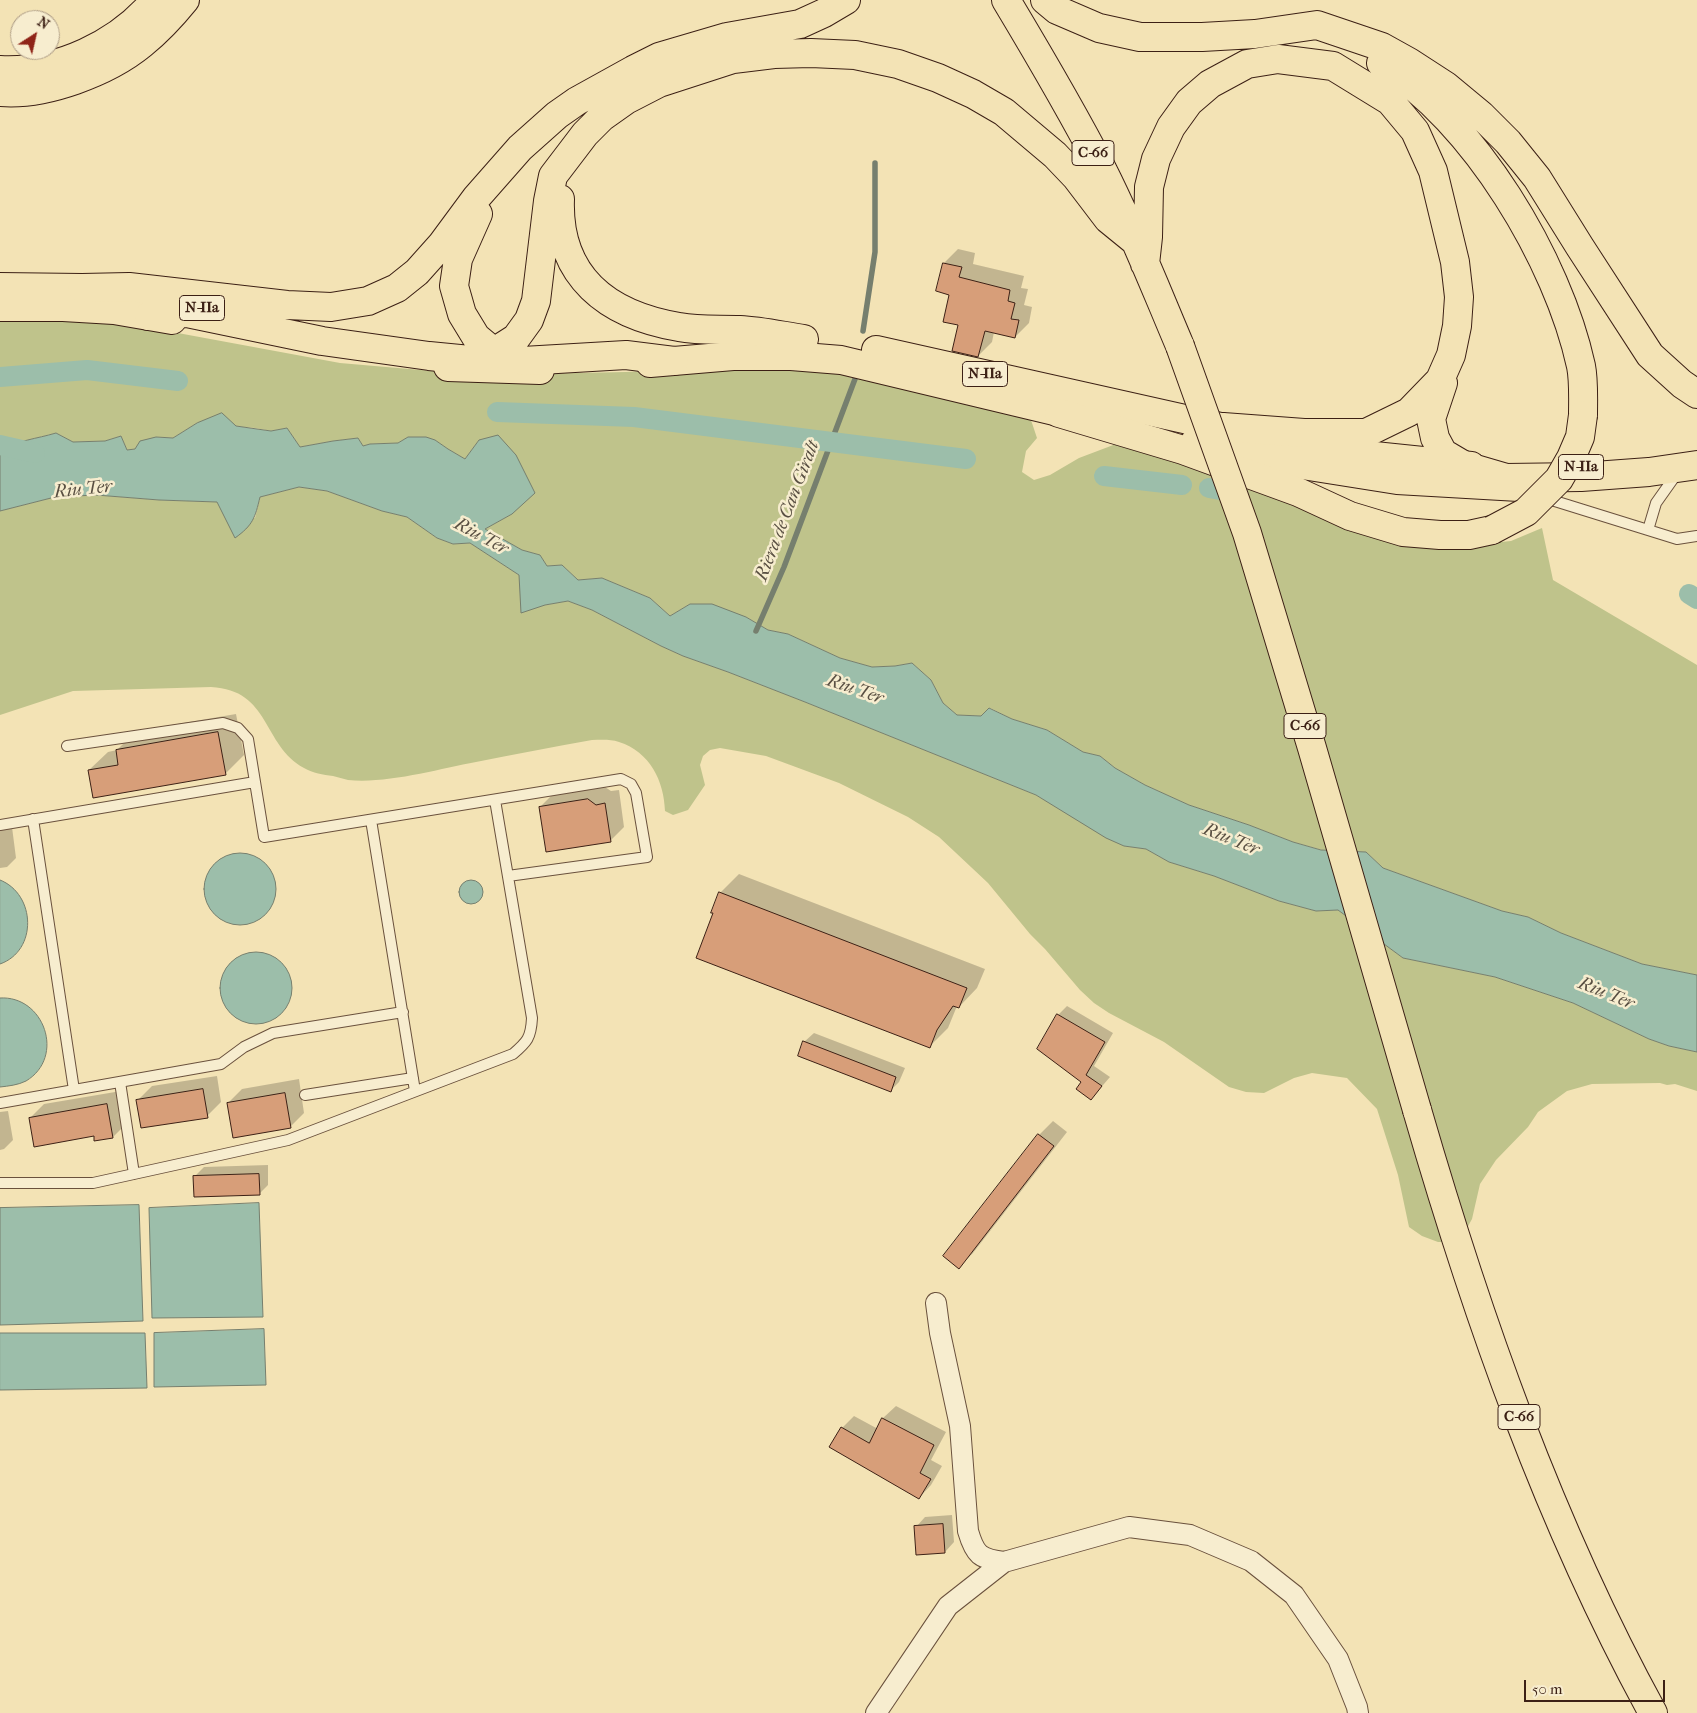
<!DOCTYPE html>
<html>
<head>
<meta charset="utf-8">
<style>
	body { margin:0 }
	#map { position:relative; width:1697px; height:1713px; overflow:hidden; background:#f3e3b5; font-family:"IM FELL French Canon",serif }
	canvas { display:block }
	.north { position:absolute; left:10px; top:10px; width:50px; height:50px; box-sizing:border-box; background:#f7edcf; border:1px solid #ac9b85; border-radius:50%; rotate:35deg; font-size:14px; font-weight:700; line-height:20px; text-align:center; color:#3c2015 }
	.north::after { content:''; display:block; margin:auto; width:18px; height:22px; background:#8f2418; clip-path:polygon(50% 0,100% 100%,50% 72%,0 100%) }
	.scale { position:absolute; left:1524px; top:1680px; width:141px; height:22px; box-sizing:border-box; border:2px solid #3c2015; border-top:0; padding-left:6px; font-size:15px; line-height:18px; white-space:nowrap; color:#3c2015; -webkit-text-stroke:4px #f7edcf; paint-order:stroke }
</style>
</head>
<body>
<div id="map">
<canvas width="1697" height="1713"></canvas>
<div class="north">N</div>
<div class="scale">50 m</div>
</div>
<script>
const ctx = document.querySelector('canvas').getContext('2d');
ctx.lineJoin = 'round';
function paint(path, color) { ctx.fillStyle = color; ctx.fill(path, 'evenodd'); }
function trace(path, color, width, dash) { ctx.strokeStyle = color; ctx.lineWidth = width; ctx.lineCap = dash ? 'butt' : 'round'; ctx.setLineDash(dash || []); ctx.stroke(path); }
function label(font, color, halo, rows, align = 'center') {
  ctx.font = font + ' "IM FELL French Canon",serif'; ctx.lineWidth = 5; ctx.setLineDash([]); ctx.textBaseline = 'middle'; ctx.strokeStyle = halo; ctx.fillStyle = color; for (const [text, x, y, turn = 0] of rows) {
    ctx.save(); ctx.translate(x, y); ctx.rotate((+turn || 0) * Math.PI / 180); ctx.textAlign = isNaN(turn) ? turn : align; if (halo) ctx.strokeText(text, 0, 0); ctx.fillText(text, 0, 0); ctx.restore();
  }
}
paint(new Path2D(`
	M0,314L140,326L340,363L479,375L626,372L791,364L827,368L1030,417L1037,438L1026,451L1022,472L1034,480L1050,475L1079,458L1116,444L1271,491L1393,543L1440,548L1511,541L1542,528L1553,580L1697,665V975L1642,964L1561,933L1528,917L1502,911L1383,868L1366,852L1322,850L1293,842L1249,825L1189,805L1145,785L1115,768L1100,756L1083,752L1047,730L1012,719L990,708L981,716L957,715L943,703L931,680L912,663L895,666L872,667L840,658L788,634L768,630L746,617L690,604L670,616L650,598L602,578L578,580L562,565L547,566L540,555L522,550L485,529L512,514L479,440L465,459L448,449L435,440L408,437L398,443L370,444L363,446L358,438L333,441L300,447L287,428L271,431L255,428L197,423L173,438L156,437L135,449L127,450L121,436L105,441L73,442L56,433C36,439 18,440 0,451Z
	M299,487L327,491L382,511L407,517L437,538L453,544L470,543L519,575L545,605L568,601L592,610L661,646L683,656L728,672L805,702L1036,795L1124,846L1146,849L1169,862L1214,876L1279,901L1316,911L1338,910L1403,958L1495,977L1573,1003L1649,1039L1669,1046L1697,1052V1091L1675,1084L1667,1085L1660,1083L1592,1084L1567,1091L1538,1112L1528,1127L1496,1160L1480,1184L1472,1219L1467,1228L1446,1242H1438L1422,1236L1409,1227L1398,1175L1377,1109L1347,1078L1312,1073L1294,1078L1264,1093L1246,1092L1229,1087L1164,1042L1109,1013L1094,1003L1080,990L1045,949L1030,934L988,883L939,837L908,817L839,783L766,756L720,748L710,750L703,756L700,765L705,785L688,810L673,815L665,811C664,781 650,752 619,742C610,739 601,740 592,740C553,747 515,754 476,762C438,769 387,784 348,780C343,779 338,777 333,776C323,775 313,773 304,768C262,745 271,690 211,687L73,691L0,715V511L55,497L96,495L159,500L217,502L225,516L255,518L260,497Z`), '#bfc38b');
const water = new Path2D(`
	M222,413L236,426L271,431L287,428L300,447L333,441L358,438L363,446L370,444L398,443L408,437H426L435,440L448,449L465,459L479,440L498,435L516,455L535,493L512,514L485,529L522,550L540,555L547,566L562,565L578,580L602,578L650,598L670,616L690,604H712L746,617L768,630L788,634L840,658L872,667L895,666L912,663L931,680L943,703L957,715L981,716L989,708L1012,719L1047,730L1083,752L1100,756L1115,768L1145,785L1189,805L1249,825L1293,842L1321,850L1366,852L1383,868L1502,911L1528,917L1561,933L1642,964L1697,975V1052L1669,1046L1649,1039L1573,1003L1495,977L1403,958L1338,910L1316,911L1279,901L1214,876L1169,862L1146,849L1124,846L1106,838L1036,795L805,702L728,672L683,656L661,646L592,610L568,601L545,605L521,613L519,575L470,543L453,544L437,538L407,517L382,511L327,491L299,487L260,497C255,518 253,525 235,538L217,502L159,500L96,495L55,497L0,511V451C18,440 36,439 56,433L73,442L105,441L121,436L127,450L135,449L140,441L156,437L173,438L197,423Z
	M204 889a36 36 0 1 1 72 0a36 36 0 1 1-72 0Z
	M0,880C36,894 38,951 0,964Z
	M459 892a12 12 0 1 1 24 0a12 12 0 1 1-24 0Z
	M220 988a36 36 0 1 1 72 0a36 36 0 1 1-72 0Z
	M0,998C44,995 66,1057 26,1081C18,1085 9,1086 0,1087Z
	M259,1203L263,1317L152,1318L149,1208Z
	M139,1205L143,1321L0,1325V1208Z
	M264,1329L266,1385L154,1387V1333Z
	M0,1333H145L147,1388L0,1390Z`);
paint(water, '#9cbeaa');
trace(water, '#767f6e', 1);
paint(new Path2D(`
	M958,249L975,253L973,264L1024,276L1021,288L1028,289L1024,305L1032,307L1029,323L1015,337L994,332L992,342L978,356L959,324L944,263Z
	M236,714L244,755L225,774L89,770L108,752L117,750L136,731Z
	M602,785L611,791L619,790L624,827L610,841L540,807L554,793Z
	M12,827L16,858L7,867L0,868V829Z
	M739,874L985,969L977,988L959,1007L957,1006L948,1028L929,1047L715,913L720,893Z
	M1067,1006L1113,1033L1094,1066L1110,1077L1091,1099L1082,1082L1039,1048L1058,1015Z
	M814,1033L905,1068L899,1082L890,1091L804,1042Z
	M217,1076L221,1102L207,1116L138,1100L152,1086Z
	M299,1079L304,1113L290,1127L228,1103L242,1089Z
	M121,1091L127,1123L113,1137L95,1135L30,1118L44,1104Z
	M8,1111L13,1140L4,1149L0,1150V1112Z
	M1053,1121L1067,1132L973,1253L959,1267L1039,1135Z
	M268,1165V1185L259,1194L195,1176L204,1167Z
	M896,1406L946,1432L931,1460L942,1466L931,1485L919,1498L842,1428L854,1416L878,1429L883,1418Z
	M952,1515L954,1542L945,1552L917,1554L916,1527L925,1517Z`), '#0003');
trace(new Path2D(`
	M863,331L875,252V163
	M756,631L784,567L855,379`), '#767f6e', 5.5);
trace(new Path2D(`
	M0,377L87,370L178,381
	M497,412L634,417L966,459
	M0,445L35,453
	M1104,476L1182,485
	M1209,488L1220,490
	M1689,594L1697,599`), '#9cbeaa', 20);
const building = new Path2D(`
	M943,263L962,267L959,277L1010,290L1008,301L1015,303L1011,319L1019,320L1015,338L985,331L978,357L952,351L958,325L943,322L949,295L936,291Z
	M218,732L226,775L93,798L88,770L118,765L116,750Z
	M588,799L596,805L605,803L611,842L546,852L539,807Z
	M719,892L967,988L959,1008L953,1006L937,1030L930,1048L696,958L713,913H711Z
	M1057,1014L1105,1042L1086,1075L1102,1086L1091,1100L1076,1089L1081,1082L1037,1049Z
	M803,1041L896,1077L891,1092L798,1056Z
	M203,1089L208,1118L141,1128L136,1100Z
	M285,1093L291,1128L233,1138L227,1103Z
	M107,1104L113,1138L94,1141V1136L34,1147L29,1118Z
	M1038,1134L1054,1146L959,1269L943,1256Z
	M259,1174L260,1195L194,1197L193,1176Z
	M882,1418L934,1445L920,1473L931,1479L919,1499L829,1447L841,1427L869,1443Z
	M943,1524L945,1553L916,1555L914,1526Z`);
paint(building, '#d79e79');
trace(building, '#3c2015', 1);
const lane = new Path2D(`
	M1545,498L1677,539L1697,536
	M1648,530L1656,503L1673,479
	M67,746L223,723L238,728L248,739L264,837L621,779L631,784L636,793L647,857L508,876
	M33,819L74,1090
	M371,820L415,1091
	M0,825L255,782
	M120,1082L134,1174
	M305,1095L413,1078
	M0,1103L221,1064L244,1047L273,1033L403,1012
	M0,1183H93L288,1140L513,1054C527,1042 531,1038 532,1018L495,800`);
const street = new Path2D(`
	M936,1303L940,1333L960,1426L968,1531C975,1555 980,1559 1004,1562
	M876,1713L948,1606L1004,1562L1129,1527L1190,1535L1251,1561L1294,1595L1338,1659L1357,1707L1358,1713`);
const primary = new Path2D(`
	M0,287L82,288L104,292
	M0,307H63L114,310L172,320
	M876,350L1229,429
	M650,363L733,356H791L841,360L1083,418
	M448,367L540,370
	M1279,440L1355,454L1471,466
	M1195,442L1296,464L1397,480L1519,487`);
const highway = new Path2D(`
	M1006,0C1039,55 1072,111 1102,169C1131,226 1155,287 1180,346
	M1045,0L1057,10L1099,28L1140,37H1202L1255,34L1317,25L1382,47L1409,62L1446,86L1481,115L1508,142L1537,178L1580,247L1650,355L1682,384L1697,394
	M1381,63C1474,120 1558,260 1581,366C1584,381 1583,399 1583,415
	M0,70C57,73 119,44 155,0
	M0,92C45,96 108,72 142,44C158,31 172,16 185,0
	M560,199C557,277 608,315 679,327C699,331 720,329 740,330C761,331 783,336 804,339
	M478,214L458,259L454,286L462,314L476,337L494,352L523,361L626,355L674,361
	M1145,264L1148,237L1149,187L1156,159L1171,127L1189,102L1210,84L1247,64L1278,59L1333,66L1390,101L1415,131L1433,171L1455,262L1459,297L1457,326L1451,355L1440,380L1409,412L1366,433H1304L1223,427
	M82,288L129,287L287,305L331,307L368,301L397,288L417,272L442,244L476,198L520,148L557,115L577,101L633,70L659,57L727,37L800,24L824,13L846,0
	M149,316L187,313L322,341L429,356L470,360L494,352L516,338L529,320L536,301L548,201L553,176L585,134L602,117L626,100L659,83L733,59L774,54L811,53L855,55L898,64L938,78L973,94L1004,112L1055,155L1076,177L1108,219L1135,241
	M1443,383L1431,419L1435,438L1443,453L1465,466L1506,478L1581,477L1649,472L1697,465
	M1059,413L1183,450L1298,492L1350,516L1403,532L1440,535H1469L1492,530
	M1417,1110C1477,1317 1549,1523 1653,1713`);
trace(lane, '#6a513d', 12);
trace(street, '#6a513d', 22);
trace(primary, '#3c2015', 30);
trace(highway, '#3c2015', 30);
trace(lane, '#f7edcf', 10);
trace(street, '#f7edcf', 20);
trace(primary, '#f3e3b5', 28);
trace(highway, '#f3e3b5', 28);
const highwayBridge = new Path2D(`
	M1180,346L1247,533L1312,748L1417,1110
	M1492,530L1526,512L1559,479L1571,458L1580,437L1583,415`);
trace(highwayBridge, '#3c2015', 30, []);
trace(highwayBridge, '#f3e3b5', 28);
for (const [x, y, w] of [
	[1093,153,42],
	[202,308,45],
	[985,374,45],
	[1581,467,45],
	[1305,726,42],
	[1519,1417,42]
]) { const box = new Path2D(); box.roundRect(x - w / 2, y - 12.5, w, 25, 4); ctx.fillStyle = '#f7edcf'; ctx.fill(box); trace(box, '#3c2015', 1); }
label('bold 15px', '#3c2015', null, [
	["C-66",1093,153],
	["N-IIa",202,308],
	["N-IIa",985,374],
	["N-IIa",1581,467],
	["C-66",1305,726],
	["C-66",1519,1417]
]);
label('italic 18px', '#594f42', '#f7edcf', [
	["Riu Ter",83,490,-6],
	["Riera de Can Giralt",788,511,-69],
	["Riu Ter",481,537,28],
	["Riu Ter",855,690,19],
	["Riu Ter",1231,840,22],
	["Riu Ter",1606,994,22]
]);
</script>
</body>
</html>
